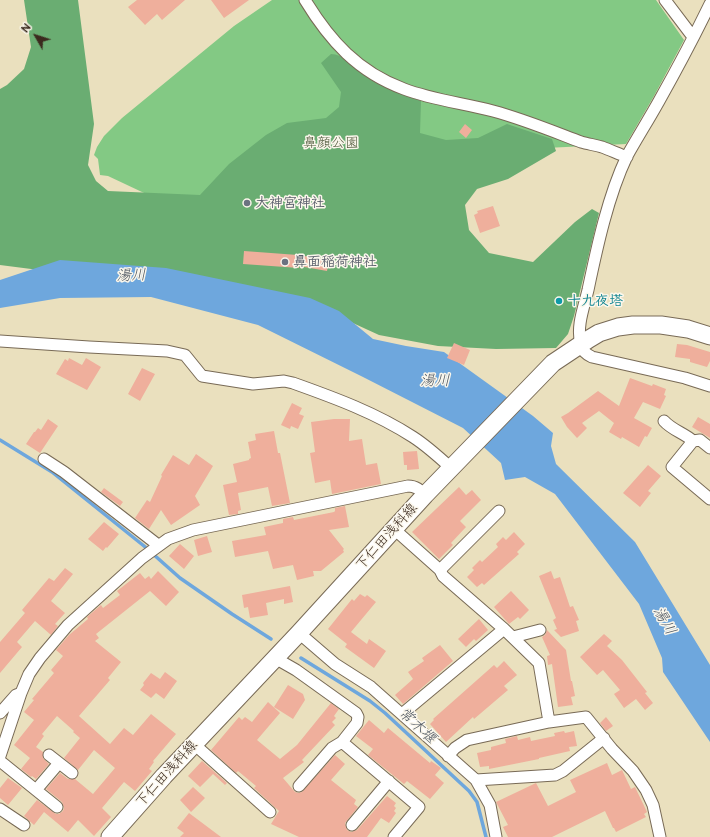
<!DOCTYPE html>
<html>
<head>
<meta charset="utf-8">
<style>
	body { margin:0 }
	#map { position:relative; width:710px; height:837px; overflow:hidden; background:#eae0be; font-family:"Balsamiq Sans",sans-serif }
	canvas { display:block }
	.north { position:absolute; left:16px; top:16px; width:40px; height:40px; -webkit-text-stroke:3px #fbf7ec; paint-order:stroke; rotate:309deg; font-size:11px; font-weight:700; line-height:16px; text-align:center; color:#3b2a1e }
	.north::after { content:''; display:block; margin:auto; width:14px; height:18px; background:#3b2a1e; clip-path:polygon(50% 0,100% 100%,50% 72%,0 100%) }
</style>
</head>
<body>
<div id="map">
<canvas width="710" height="837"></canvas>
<div class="north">N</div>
</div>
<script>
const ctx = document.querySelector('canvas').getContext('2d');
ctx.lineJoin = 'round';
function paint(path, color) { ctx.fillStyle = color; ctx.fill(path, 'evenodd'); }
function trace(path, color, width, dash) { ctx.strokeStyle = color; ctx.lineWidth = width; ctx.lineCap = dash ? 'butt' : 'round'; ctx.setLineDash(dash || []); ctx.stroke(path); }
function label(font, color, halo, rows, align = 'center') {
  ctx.font = font + ' "Balsamiq Sans","Klee One",sans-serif'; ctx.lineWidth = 3; ctx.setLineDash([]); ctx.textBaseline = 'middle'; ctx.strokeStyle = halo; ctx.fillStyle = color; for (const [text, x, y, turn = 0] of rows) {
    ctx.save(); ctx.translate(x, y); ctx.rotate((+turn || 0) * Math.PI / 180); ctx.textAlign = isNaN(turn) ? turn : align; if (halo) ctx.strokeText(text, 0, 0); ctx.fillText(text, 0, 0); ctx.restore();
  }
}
paint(new Path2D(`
	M272,0H656L684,40L654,96L626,144L546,148L518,164L159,200L108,176L100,175L98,159L94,155L97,147L104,136L122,118L234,26Z`), '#83c984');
paint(new Path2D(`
	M24,0H78L94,124L88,165L96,181L108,191L200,195L229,164L266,135L287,123L326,118L339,107L341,92L321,63L331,54C343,54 350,64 359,71C377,86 399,93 421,101L420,133L446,140L478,138L507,124L552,139L556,151L508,179L477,189L465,205L469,230L489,253L533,262L575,222L592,209L599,213L574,316L568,334L556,348L496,349L438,346L379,335L307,302L39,270L0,265V89L7,85L24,69L31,47Z`), '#6aad72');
paint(new Path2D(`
	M60,260L166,268L310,298L339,311L373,339L406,346L444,352L533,416L553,433L551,446L556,464L635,542L710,665V742L663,672L662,658L639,604L555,494L525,477L505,480L501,463L463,428L363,377L258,325L151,297L60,298L0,308V280Z`), '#6ea7dd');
trace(new Path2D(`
	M0,440L52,472L144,546L180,578L232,614L271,639
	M301,658L370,701L385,713L469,791L477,802L486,837`), '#6ea7dd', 3.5);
paint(new Path2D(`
	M137,0H185L162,20L157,14L145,25L128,7Z
	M211,0H249L224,18Z
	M465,124L472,130L466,138L459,132Z
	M493,206L500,226L480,233L474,215L478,213L477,211Z
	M244,251L298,255L329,260L327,271L299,266V268L243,264Z
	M454,343L470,350L464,365L447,358Z
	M677,344L687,345L710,352V361L707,367L690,362V359L675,357Z
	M69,358L82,365L86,358L101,367L87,390L56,374L65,359L68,361Z
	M142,368L155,374L140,401L128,394Z
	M630,378L652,386L653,384L666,389L664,395L666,396L660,409L643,402L634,418L652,428L647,437L645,436L639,447L622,437L621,439L609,432L614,423L599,411L582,423L587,428L577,438L567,427L561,417L568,413L598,391L619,406Z
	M292,403L302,408L299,414L304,416L298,429L291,426L290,429L281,425Z
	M698,417L710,424V438L692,427Z
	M48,419L58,426L40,453L26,444L34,432H35L38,428L41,430Z
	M334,419H350L349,441L362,439L366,465L377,463L381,484L332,494L330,480L315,483L310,453L315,452L311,422Z
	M274,431L278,453H280L290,503L272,506L268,487L238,493L241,510L238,511V514L229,515L223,485L237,482L233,464L249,460V459L251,458L248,442L256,440L255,434Z
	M417,451L419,469L407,470V465H404L403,452Z
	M196,454L213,466L195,496L200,505L171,525L161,510L149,529L135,518L147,500L150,502L162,476L161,475L173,455L189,465Z
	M648,465L661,476L648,491L651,493L640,507L623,493Z
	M459,487L466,495L472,490L481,500L460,521L466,527L451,543L453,545L439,559L412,532Z
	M104,488L123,502L120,506L101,492Z
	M345,506L349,527L329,530L344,549L343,550L344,552L321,571H313L314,576L297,580L293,565L273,569L268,551L235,557L232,541L266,535L264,527L283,523V519L293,517L294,520L334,512L335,511V508Z
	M104,522L119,534L107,548L106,547L103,551L88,539Z
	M514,532L525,544L517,552L519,554L484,585L482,583L477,587L467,577L474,570L472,568L480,560L482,562L498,547L496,544L503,537L506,540Z
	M207,536L212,552L198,556L194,540Z
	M180,544L194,556L184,569L169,556Z
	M65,568L73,574L51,601L65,613L55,624L58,626L51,635L35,621L17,642L22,647L0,673V642L25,613L22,610L49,578L54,581Z
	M158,571L179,592L166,606L150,591L96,634L99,638L95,641L121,662L108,678L110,680L79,716L110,744L124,728L133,735L151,714L176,734L153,761L154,762L149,769L152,771L135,791L124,782L102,808L111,817L94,836L78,820L68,832L44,812L34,825L24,816L37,800L56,814H59L63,811L64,808L62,802L46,789L60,773L68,779H75L93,794L115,768L94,750L78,770L64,758L80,738L73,732L74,731L57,716L42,734L44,736L36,747L43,752V758L49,764L36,779L32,776L31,777L21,769L30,758L14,745L34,720L24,712L34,700L32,699L54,673L51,670L63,656L56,650L69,635L88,619L87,617L101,605L103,608L120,595L117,591L140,573L145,579L149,576L151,579Z
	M551,571L554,579L560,577L570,607L573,606L579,620L576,621L579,631L561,637L554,630L557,629L553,620L556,618L539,576Z
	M290,586L293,602L284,604V599L266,603L268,615L250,618L248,607L244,608L242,595Z
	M511,591L529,610L520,619L518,617L509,624L494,607Z
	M360,594L365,597L367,595L376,602L351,632L367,644L369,639L386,651L374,668L345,647L347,644L328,629L352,599L354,601Z
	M479,619L488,630L476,641L474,639L466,647L458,639Z
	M547,630L566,650L571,681H572L575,696L571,697L573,705L558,707L552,664L548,665L547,656L550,655L542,637L545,635Z
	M604,634L612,641L607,646L622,660L647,692L645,693L653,703L645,710L636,699L624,708L614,694L620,690L603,670L597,675L580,657Z
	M440,645L453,661L403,704L395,695L413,679L408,672L424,661L422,658Z
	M504,661L517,675L504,686L508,690L474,719L473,717L446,742L430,724L434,720L433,719L494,665L497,668Z
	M165,672L177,681L164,699L156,693L151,698L140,690L144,685L143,683L151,673L160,679Z
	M288,685L303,694L305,700L293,719L274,707Z
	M268,702L280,713L257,740L280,759L297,745L331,703L339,709L334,716L336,718L332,722L335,725L302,760L304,762L283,778L295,792L298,793L302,792L335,755L345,764L331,780L356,800L354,804L358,807L345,823L347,830L351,832L357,830L387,796L396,803L394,806L396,808L394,811L396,813L389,823L381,818L367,837H299L271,824L279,811L254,788L256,786L238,771L236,773L211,750L239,717L242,720L245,717L252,722Z
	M606,717L613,726L606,731L600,723Z
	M369,720L384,733L388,728L430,763L431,761L441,768L435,775L444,783L430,799L407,781L404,784L368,755L373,749L356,736Z
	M564,731L565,733L574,731L577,746L569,747L570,751L539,758V759L489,769V766L480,767L477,753L491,750V747L506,743L505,739L517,736L518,740L530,737L531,741L555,736L554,733Z
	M202,761L227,783L225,785L213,774L200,787L188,776Z
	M607,763L612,775L622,770L631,789L635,787L647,812L644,814L646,817L616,832L614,828H613L605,811L552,837H508L503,827L508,825L496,802L536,783L548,806L576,792L570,780Z
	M8,778L22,788L8,805L0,798V788Z
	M193,787L205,798L191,812L180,800Z
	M189,813L221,837H180L184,833L177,828Z`), '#efaf9c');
const street = new Path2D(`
	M305,0C330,41 358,72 404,89C433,100 463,103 493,111C523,119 552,131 581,142C588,144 595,145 602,147C610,150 619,154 627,157
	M665,0L693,37
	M710,4C694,37 677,69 659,101C649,119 637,138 627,156C608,196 597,247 588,290C584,307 576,327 581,344C582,351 586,354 592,357L685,378L710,386
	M0,341L89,347L167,351L185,355L202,376L253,384L284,381L293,383C335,398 376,413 413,437C427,446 439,457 451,468
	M664,421C672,430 684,433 693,441L700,440L710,448
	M693,441L672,467L710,499
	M44,459L64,472L158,545
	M394,529L440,570L443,576L504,629L539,663L549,722
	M440,570L499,511
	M299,633L335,664L371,687L476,780L490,805L496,837
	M513,637L540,630
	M275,658L296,670L356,713L358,717L357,723L342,742L419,807L394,837
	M0,713L16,695L21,693
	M402,714L504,629
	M194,744L270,812
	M49,755L72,773
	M0,756L21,693L29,674L40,658L68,625L142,558L168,539L193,530L408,486C416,486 420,490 425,495
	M448,756L455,748L467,740L549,722L586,717L612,749L633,771L646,790L653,805L660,837
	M0,761L57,807
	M476,780L555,775L563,771L604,738
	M299,786L332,748L342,742
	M36,790L59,763
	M0,809L24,825
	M352,825L389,781`);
const primary = new Path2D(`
	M110,837L164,776L299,633L425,495L553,363L589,339L599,333L618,327L633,325H661L688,329L710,336`);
trace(street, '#786a56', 13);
trace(primary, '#786a56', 19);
trace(street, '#fff', 11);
trace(primary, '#fff', 17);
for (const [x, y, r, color] of [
	[247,203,4,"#6b7280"],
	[285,262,4,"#6b7280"],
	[559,301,4,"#0f9aa8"]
]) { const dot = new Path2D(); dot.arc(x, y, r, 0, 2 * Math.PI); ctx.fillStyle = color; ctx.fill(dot); trace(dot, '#fbf7ec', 1.5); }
label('14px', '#515a3d', '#fbf7ec', [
	["鼻顔公園",331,143]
]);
label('bold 14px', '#5b616d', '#fbf7ec', [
	["大神宮神社",255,203],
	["鼻面稲荷神社",293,262]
], 'left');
label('bold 14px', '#0d838f', '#fbf7ec', [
	["十九夜塔",567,301]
], 'left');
label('14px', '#3b2a1e', '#fbf7ec', [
	["下仁田浅科線",387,537,-48],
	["下仁田浅科線",167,774,-48]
]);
label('italic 15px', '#4d5661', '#fbf7ec', [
	["湯川",131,276,-2],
	["湯川",435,381],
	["湯川",664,621,60],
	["常木堰",417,726,43]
]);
</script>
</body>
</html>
